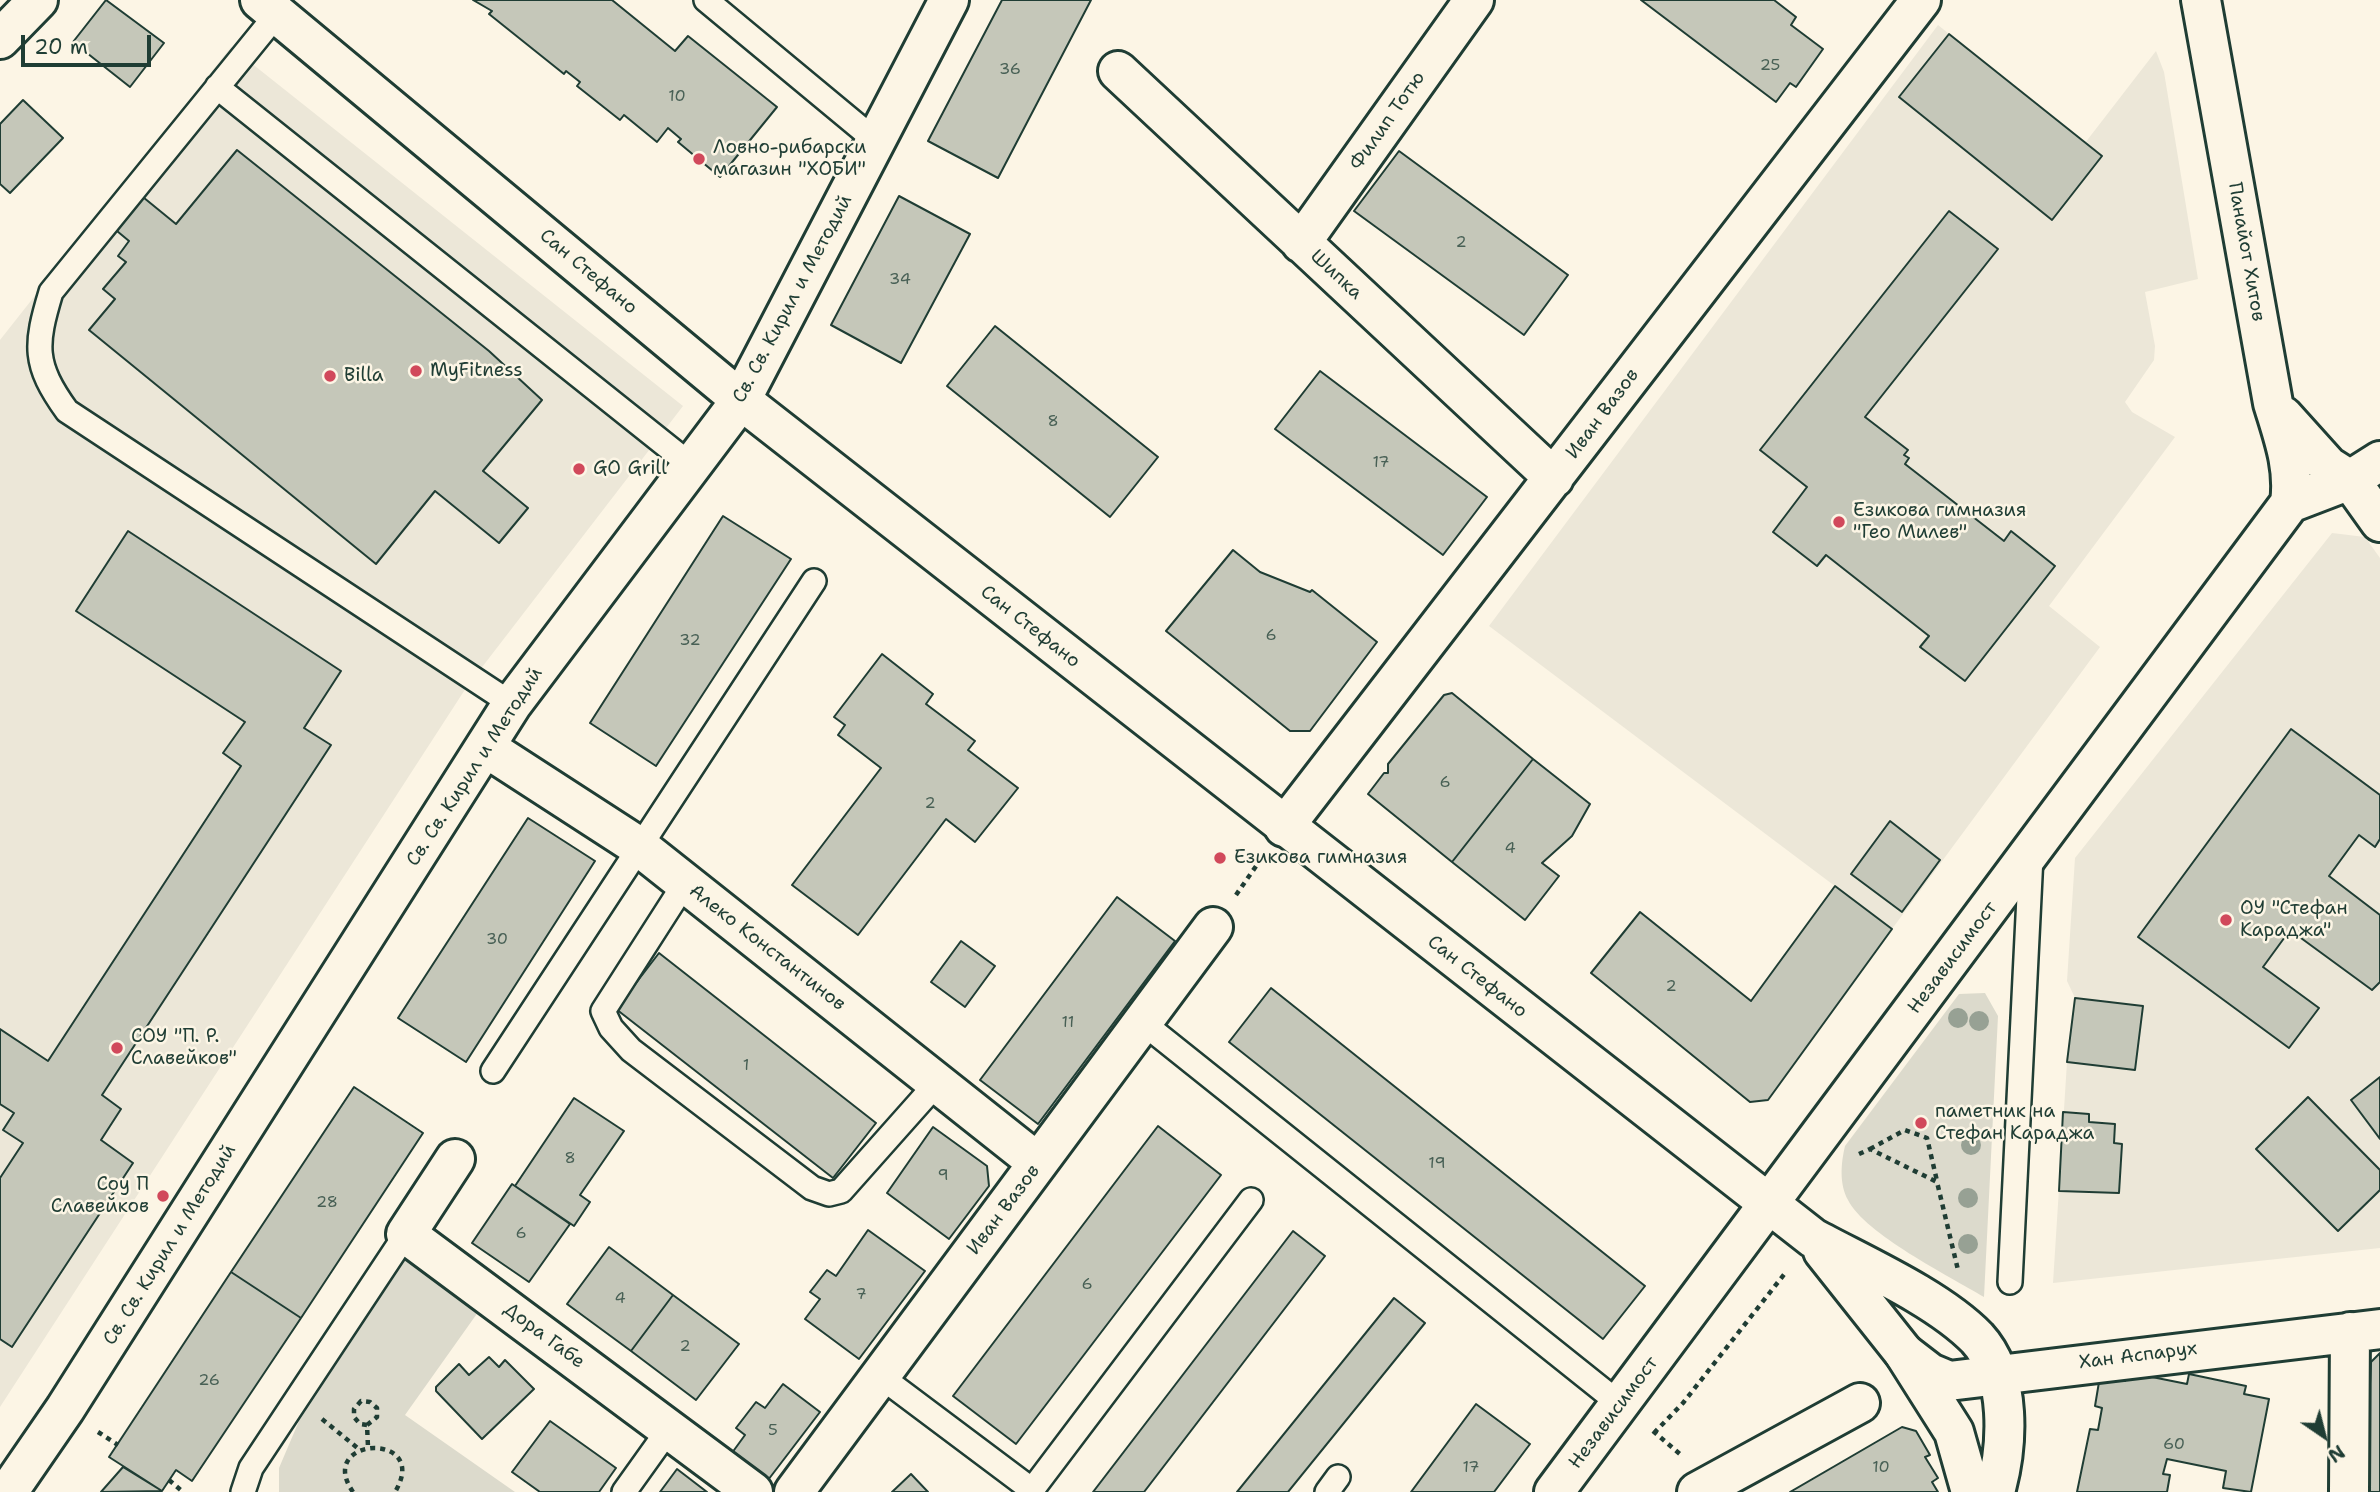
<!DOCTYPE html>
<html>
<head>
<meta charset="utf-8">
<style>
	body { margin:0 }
	#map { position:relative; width:2380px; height:1492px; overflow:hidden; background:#fcf5e5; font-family:"Shantell Sans",sans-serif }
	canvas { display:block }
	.north { position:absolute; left:2289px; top:1401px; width:70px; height:70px; -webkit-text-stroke:5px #fcf5e5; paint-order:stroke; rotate:145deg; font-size:19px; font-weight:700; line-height:28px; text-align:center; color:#1f3d34 }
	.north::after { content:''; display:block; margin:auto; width:24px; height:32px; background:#1f3d34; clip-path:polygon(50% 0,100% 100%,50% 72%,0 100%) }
	.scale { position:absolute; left:21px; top:35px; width:130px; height:32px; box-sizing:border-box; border:4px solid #1f3d34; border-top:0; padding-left:9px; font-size:21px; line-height:24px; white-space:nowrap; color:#1f3d34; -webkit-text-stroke:5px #fcf5e5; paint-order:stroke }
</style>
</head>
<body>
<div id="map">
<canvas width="2380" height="1492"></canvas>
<div class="north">N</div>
<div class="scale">20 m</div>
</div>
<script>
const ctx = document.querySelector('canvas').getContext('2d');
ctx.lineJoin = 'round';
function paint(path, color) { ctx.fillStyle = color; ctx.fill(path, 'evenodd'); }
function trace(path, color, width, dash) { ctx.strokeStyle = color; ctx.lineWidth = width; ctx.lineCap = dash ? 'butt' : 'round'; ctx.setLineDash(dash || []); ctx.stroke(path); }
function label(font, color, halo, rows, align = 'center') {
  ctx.font = font + ' "Shantell Sans",sans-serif'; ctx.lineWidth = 5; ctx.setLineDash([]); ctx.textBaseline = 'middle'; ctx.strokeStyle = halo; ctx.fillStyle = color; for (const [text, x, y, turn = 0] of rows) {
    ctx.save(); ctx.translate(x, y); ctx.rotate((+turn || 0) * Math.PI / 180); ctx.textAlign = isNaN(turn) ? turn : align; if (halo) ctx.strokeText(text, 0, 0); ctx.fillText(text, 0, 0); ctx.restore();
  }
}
paint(new Path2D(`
	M1938,25L2085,143L2156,51L2164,72L2198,279L2145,292L2155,346L2154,360L2125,402L2132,412L2175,437L2049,606L2100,647L1892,929L1489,626Z
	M231,47L683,406L466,688L0,1407V340Z
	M2332,533L2365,537L2380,558V1248L2053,1283L2067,1062L2075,998L2067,981L2075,858Z`), '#ece7d8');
paint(new Path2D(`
	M1985,993L1998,1016L1984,1297C1949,1276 1865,1234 1848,1200C1839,1184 1841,1163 1845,1146L1959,994Z
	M409,1254L481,1308L405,1415L515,1492H279V1468L299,1421Z`), '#dcdacc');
const building = new Path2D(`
	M106,0L164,43L130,87L73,42Z
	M473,0H612L675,51L688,36L777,107L720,177L678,142L681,139L668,128L657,142L624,115L620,120L577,86L580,82L566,71L564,74L489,14L492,11Z
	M1002,0H1091L998,178L928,141Z
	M1641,0H1774L1796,17L1791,25L1823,49L1796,87L1790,83L1776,102Z
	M1949,34L2102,156L2052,220L1899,97Z
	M23,100L63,138L10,193L0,184V124Z
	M237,150L489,351L542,400L483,471L528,508L499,543L435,491L376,564L89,330L115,299L103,289L126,262L118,256L129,241L111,226L138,193L176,224Z
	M1399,151L1568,275L1524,335L1354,211Z
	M899,196L970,234L901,363L831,325Z
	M1949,211L1998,249L1865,417L1908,450L1904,455L1909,458L1905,464L2004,541L2011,531L2055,566L1965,681L1920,647L1929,636L1826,555L1817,566L1773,532L1807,487L1760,450Z
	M995,326L1158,457L1110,517L947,386Z
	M1320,371L1487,497L1443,555L1275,429Z
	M723,516L791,559L656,766L590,723Z
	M128,531L341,671L304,728L331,745L102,1095L121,1109L101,1140L133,1163L12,1347L0,1339V1178L23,1143L3,1130L14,1113L0,1104V1029L48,1061L241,766L223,753L245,722L76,611Z
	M1233,550L1260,572L1310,592L1312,590L1377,642L1310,731H1290L1166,631Z
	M882,654L933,694L926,704L975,741L968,750L1018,788L975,842L946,819L858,935L792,885L881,768L838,735L845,725L834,717Z
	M1452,693L1533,759L1452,862L1368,794L1384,773H1388V764L1444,695Z
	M2291,729L2380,795V839L2375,847L2359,835L2329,876L2380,915V982L2372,990L2290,930L2263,967L2319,1008L2289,1048L2138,937Z
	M1533,759L1590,804L1572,836L1542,863L1559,876L1525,920L1452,862Z
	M528,818L595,861L466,1062L398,1018Z
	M1890,821L1940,860L1902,912L1851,874Z
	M1835,886L1892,929L1768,1100L1750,1102L1591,973L1640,912L1751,1001Z
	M1117,897L1175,941L1038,1124L980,1080Z
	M961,941L995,966L965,1007L931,982Z
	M659,953L876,1123L833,1178L616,1009Z
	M1271,988L1645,1286L1603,1339L1229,1042Z
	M2075,998L2143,1006L2135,1070L2067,1062Z
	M2380,1077V1139L2351,1100Z
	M354,1087L423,1133L301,1318L231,1272Z
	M2308,1097L2380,1170V1190L2338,1231L2256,1149Z
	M574,1098L624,1131L580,1195L590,1202L574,1226L515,1186Z
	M2063,1112L2089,1114V1122L2115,1124L2114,1143L2122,1144L2119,1193L2059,1191Z
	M1158,1126L1221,1175L1016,1444L953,1396Z
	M933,1127L987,1166L989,1186L949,1239L887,1193Z
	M512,1184L570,1224L529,1282L472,1243Z
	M868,1230L925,1271L859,1359L805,1319L820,1299L810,1292L827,1270L836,1276Z
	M1293,1231L1325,1256L1144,1492H1093Z
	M609,1247L673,1295L631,1351L567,1304Z
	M231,1272L301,1318L192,1481L176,1470L162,1491L109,1457Z
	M673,1295L739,1344L696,1400L631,1351Z
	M1394,1298L1425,1323L1288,1492H1237Z
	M2380,1353V1492H2365L2371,1362Z
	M489,1357L499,1367L505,1360L534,1389L482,1439L436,1391V1387L459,1364L469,1375Z
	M2127,1372L2187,1384L2189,1374L2246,1386L2244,1394L2269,1399L2251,1492L2223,1488L2226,1471L2167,1459L2163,1474L2170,1475L2167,1492H2077L2090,1429L2098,1430L2102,1408L2095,1406L2100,1376L2125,1381Z
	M783,1384L820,1412L765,1484L729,1457L745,1435L736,1428L756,1402L765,1408Z
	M1476,1404L1530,1444L1494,1492H1411Z
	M550,1421L616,1468L599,1492H540L512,1472Z
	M1902,1427L1916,1431L1930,1455L1925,1457L1938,1478L1932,1482L1938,1492H1790Z
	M123,1467L162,1491L101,1492Z
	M677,1469L707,1492H660Z
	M911,1474L928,1492H892Z`);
paint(building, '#c5c7b9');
trace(building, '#1f3d34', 2);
const lane = new Path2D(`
	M706,0L876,141
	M277,14L51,292C35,345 33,364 67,411L512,704
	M217,87L692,466
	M685,883L603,1011L611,1028L631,1050L812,1188L829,1194L841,1191L937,1083
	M1142,1022L1620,1404
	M493,1071L814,581
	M2010,1282L2031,856
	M880,1376L1032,1490L1251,1200
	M243,1492L251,1468L406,1234
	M624,1492L669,1429
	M1327,1492L1338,1477`);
const street = new Path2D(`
	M2201,0L2273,403C2283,436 2295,467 2290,503
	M0,39L38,0
	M1118,71L1554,478
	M1301,243L1474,0
	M2283,416L2328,466L2350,480L2380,522
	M485,747L641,848L1038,1163
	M1284,827L1921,0
	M455,1159L406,1234L753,1492
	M1904,1353L1930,1373L1949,1381L2380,1329
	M8,1492L65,1409L512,704L741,400L949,0
	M794,1492L1213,927
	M1554,1492L2290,503L2350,480L2380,461
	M1697,1492L1860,1403
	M2349,1492L2350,1332`);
const secondary = new Path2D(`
	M260,0L741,400L1813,1238C1863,1265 1938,1298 1977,1338C2012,1376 2008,1446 1995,1492
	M1823,1251L1904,1353L1954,1432L1971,1492`);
trace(lane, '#1f3d34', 28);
trace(street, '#1f3d34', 44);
trace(secondary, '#1f3d34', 44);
trace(new Path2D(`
	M1236,895L1261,859
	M1870,1149L1905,1130L1927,1138L1937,1181
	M1859,1154L1870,1149L1937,1182L1958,1270
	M322,1419L360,1450
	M367,1425L360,1424L354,1417V1409L361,1401L370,1402L377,1408V1417L367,1425L368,1447
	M1653,1431L1681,1455
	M98,1432L118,1445
	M1654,1433L1683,1403L1786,1272
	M169,1480L183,1492
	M353,1492C314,1436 432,1431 395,1492`), '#1f3d34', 4.5, [5, 5]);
trace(lane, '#fcf5e5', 23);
trace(street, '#fcf5e5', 38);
trace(secondary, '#fcf5e5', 38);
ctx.fillStyle = '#97a194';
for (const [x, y] of [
	[1958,1018],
	[1979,1021],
	[1971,1145],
	[1968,1198],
	[1968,1244]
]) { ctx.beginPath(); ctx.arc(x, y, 10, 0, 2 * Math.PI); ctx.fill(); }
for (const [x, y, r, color] of [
	[699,159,7,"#d1495b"],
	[416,371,7,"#d1495b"],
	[330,376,7,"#d1495b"],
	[579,469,7,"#d1495b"],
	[1839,522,7,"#d1495b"],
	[1220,858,7,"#d1495b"],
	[2226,920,7,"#d1495b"],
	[117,1048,7,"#d1495b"],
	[1921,1123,7,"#d1495b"],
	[163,1196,7,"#d1495b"]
]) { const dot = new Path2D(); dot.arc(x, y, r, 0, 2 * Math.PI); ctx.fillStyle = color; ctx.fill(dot); trace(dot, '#fcf5e5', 2.5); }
label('16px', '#486055', null, [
	["25",1770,66],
	["36",1010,70],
	["10",677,97],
	["2",1461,243],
	["34",900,280],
	["8",1053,422],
	["17",1381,463],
	["6",1271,636],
	["32",690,641],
	["6",1445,783],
	["2",930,804],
	["4",1510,849],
	["30",497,940],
	["2",1671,987],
	["11",1068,1023],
	["1",746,1066],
	["8",570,1159],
	["19",1437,1164],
	["9",943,1176],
	["28",327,1203],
	["6",521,1234],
	["6",1087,1285],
	["7",861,1295],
	["4",620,1299],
	["2",685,1347],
	["26",209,1381],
	["5",773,1431],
	["60",2174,1445],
	["17",1471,1468],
	["10",1881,1468]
]);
label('19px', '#1f3d34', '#fcf5e5', [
	["Филип Тотю",1388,121,-55],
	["Панайот Хитов",2246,252,80],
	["Сан Стефано",588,272,40],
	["Шипка",1336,275,43],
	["Св. Св. Кирил и Методий",793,299,-62],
	["Иван Вазов",1603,414,-53],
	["Сан Стефано",1030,627,38],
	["Св. Св. Кирил и Методий",475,767,-57],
	["Алеко Константинов",767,948,38],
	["Независимост",1953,958,-53],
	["Сан Стефано",1477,977,38],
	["Иван Вазов",1004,1210,-53],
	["Св. Св. Кирил и Методий",170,1245,-58],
	["Дора Габе",544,1336,37],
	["Хан Аспарух",2138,1356,-7],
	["Независимост",1614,1413,-53]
]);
label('19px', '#1f3d34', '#fcf5e5', [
	["Ловно-рибарски",713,148],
	["магазин \"ХОБИ\"",713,170],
	["MyFitness",430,371],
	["Billa",344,376],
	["GO Grill",593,469],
	["Езикова гимназия",1853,511],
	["\"Гео Милев\"",1853,533],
	["Езикова гимназия",1234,858],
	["ОУ \"Стефан",2240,909],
	["Караджа\"",2240,931],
	["СОУ \"П. Р.",131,1037],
	["Славейков\"",131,1059],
	["паметник на",1935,1112],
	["Стефан Караджа",1935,1134],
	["Соу П",149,1185,"right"],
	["Славейков",149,1207,"right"]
], 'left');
</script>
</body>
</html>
